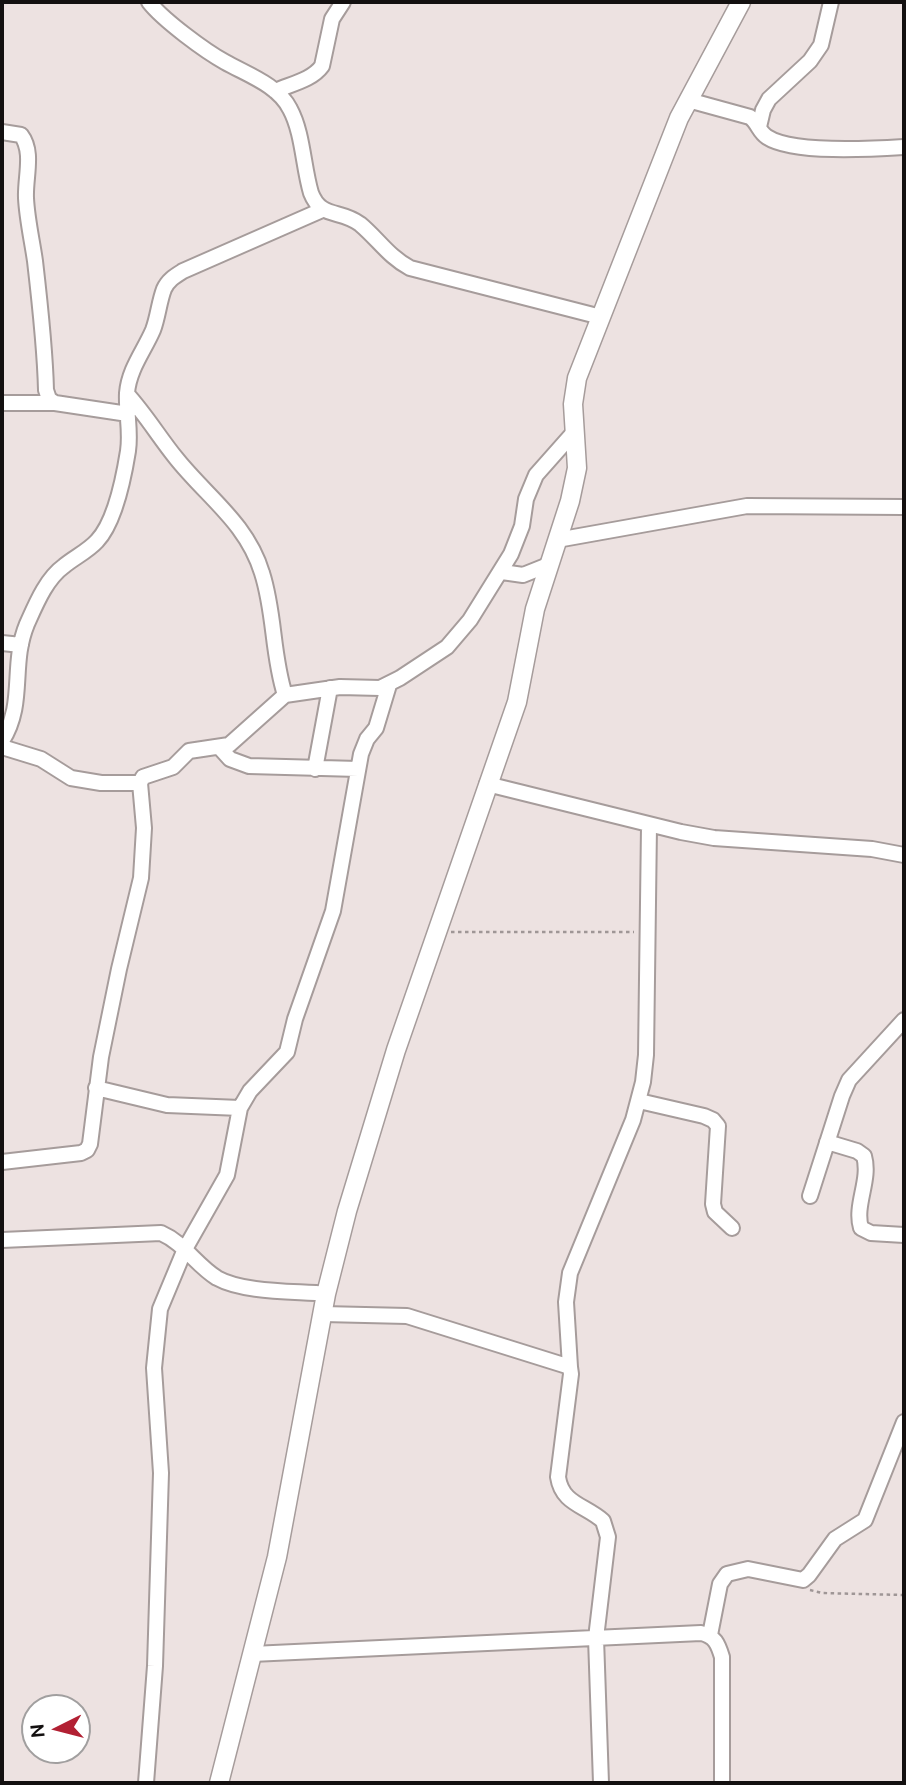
<!DOCTYPE html>
<html>
<head>
<meta charset="utf-8">
<style>
	body { margin:0 }
	#map { position:relative; width:906px; height:1785px; overflow:hidden; background:#ede2e1; font-family:Ubuntu,sans-serif }
	canvas { display:block }
	.frame { position:absolute; inset:0; border:4px solid #131010; pointer-events:none }
	.north { position:absolute; left:21px; top:1694px; width:70px; height:70px; box-sizing:border-box; background:#fff; border:2px solid #a19f9f; border-radius:50%; rotate:264deg; font-size:19px; font-weight:700; line-height:28px; text-align:center; color:#131010 }
	.north::after { content:''; display:block; margin:auto; width:24px; height:32px; background:#b22033; clip-path:polygon(50% 0,100% 100%,50% 72%,0 100%) }
</style>
</head>
<body>
<div id="map">
<canvas width="906" height="1785"></canvas>
<div class="frame"></div>
<div class="north">N</div>
</div>
<script>
const ctx = document.querySelector('canvas').getContext('2d');
ctx.lineJoin = 'round';
function trace(path, color, width, dash) { ctx.strokeStyle = color; ctx.lineWidth = width; ctx.lineCap = dash ? 'butt' : 'round'; ctx.setLineDash(dash || []); ctx.stroke(path); }
const minor = new Path2D(`
	M149,2C163,20 205,51 225,62C248,75 278,85 290,109C303,133 303,166 311,193C321,219 340,209 360,224C378,239 389,257 410,268L601,317
	M275,91C291,84 312,80 322,66L332,19L343,2
	M688,100L750,117C758,123 759,132 767,137C793,154 872,149 904,147
	M759,127L763,110L769,99L810,61L821,45L831,2
	M2,132L21,135C34,152 25,177 26,198C27,219 32,240 35,261C40,304 45,347 46,390L49,399L55,403L128,414
	M127,394C146,415 159,437 176,458C207,497 247,523 262,573C275,613 272,655 285,695
	M2,403H55
	M557,540L747,506L904,507
	M502,572L523,575L548,565
	M2,643L21,645
	M2,741C26,703 10,665 27,624C36,604 46,579 64,566C75,557 88,551 97,541C115,522 124,476 128,451C131,431 126,413 127,393C129,369 144,351 153,330C158,317 159,302 164,289C168,280 175,276 183,271L322,210
	M2,747L41,759L71,778L101,783H140
	M220,748L230,759L249,766L358,769
	M315,769L330,688
	M487,784L681,832L714,838L872,849L904,855
	M96,1088L167,1105L240,1108
	M639,1101L704,1116L713,1120L718,1126L713,1204L715,1212L732,1228
	M827,1142L857,1151L864,1156C871,1180 854,1205 861,1228L871,1233L904,1235
	M2,1162L81,1153L87,1150L90,1144L101,1057L119,969L141,878L144,828L140,783L143,777L173,767L189,751L229,745L285,695L340,687L380,688L400,678L447,647L470,620L511,554L522,526L526,499L536,475L575,431
	M810,1196L842,1096L849,1080L904,1020
	M2,1240L161,1233C184,1243 196,1265 217,1278C244,1293 295,1291 326,1294
	M323,1314L407,1316L570,1367L571,1374L558,1477C562,1504 585,1505 603,1521L608,1537L596,1638L601,1783
	M570,1367L566,1302L570,1273L633,1120L643,1082L646,1055L649,826
	M710,1635L720,1584L727,1574L748,1569L803,1580L809,1575L835,1539L865,1520L904,1422
	M252,1654L701,1633C715,1636 718,1644 722,1657V1783
	M146,1783L155,1666L161,1473L154,1368L160,1309L185,1249L227,1175L240,1108L250,1091L287,1052L295,1019L333,911L361,754L367,739L376,728L389,685`);
const tertiary = new Path2D(`
	M219,1783L277,1557L326,1294L347,1211L396,1050L517,702L535,609L570,501L577,468L573,404L577,378L679,118L741,2`);
trace(minor, '#a69c9b', 18);
trace(tertiary, '#a69c9b', 21);
trace(new Path2D(`
	M451,932H634
	M810,1590L822,1593L904,1595`), '#9f9696', 2.5, [3.5, 3.5]);
trace(minor, '#fff', 14);
trace(tertiary, '#fff', 18);
</script>
</body>
</html>
